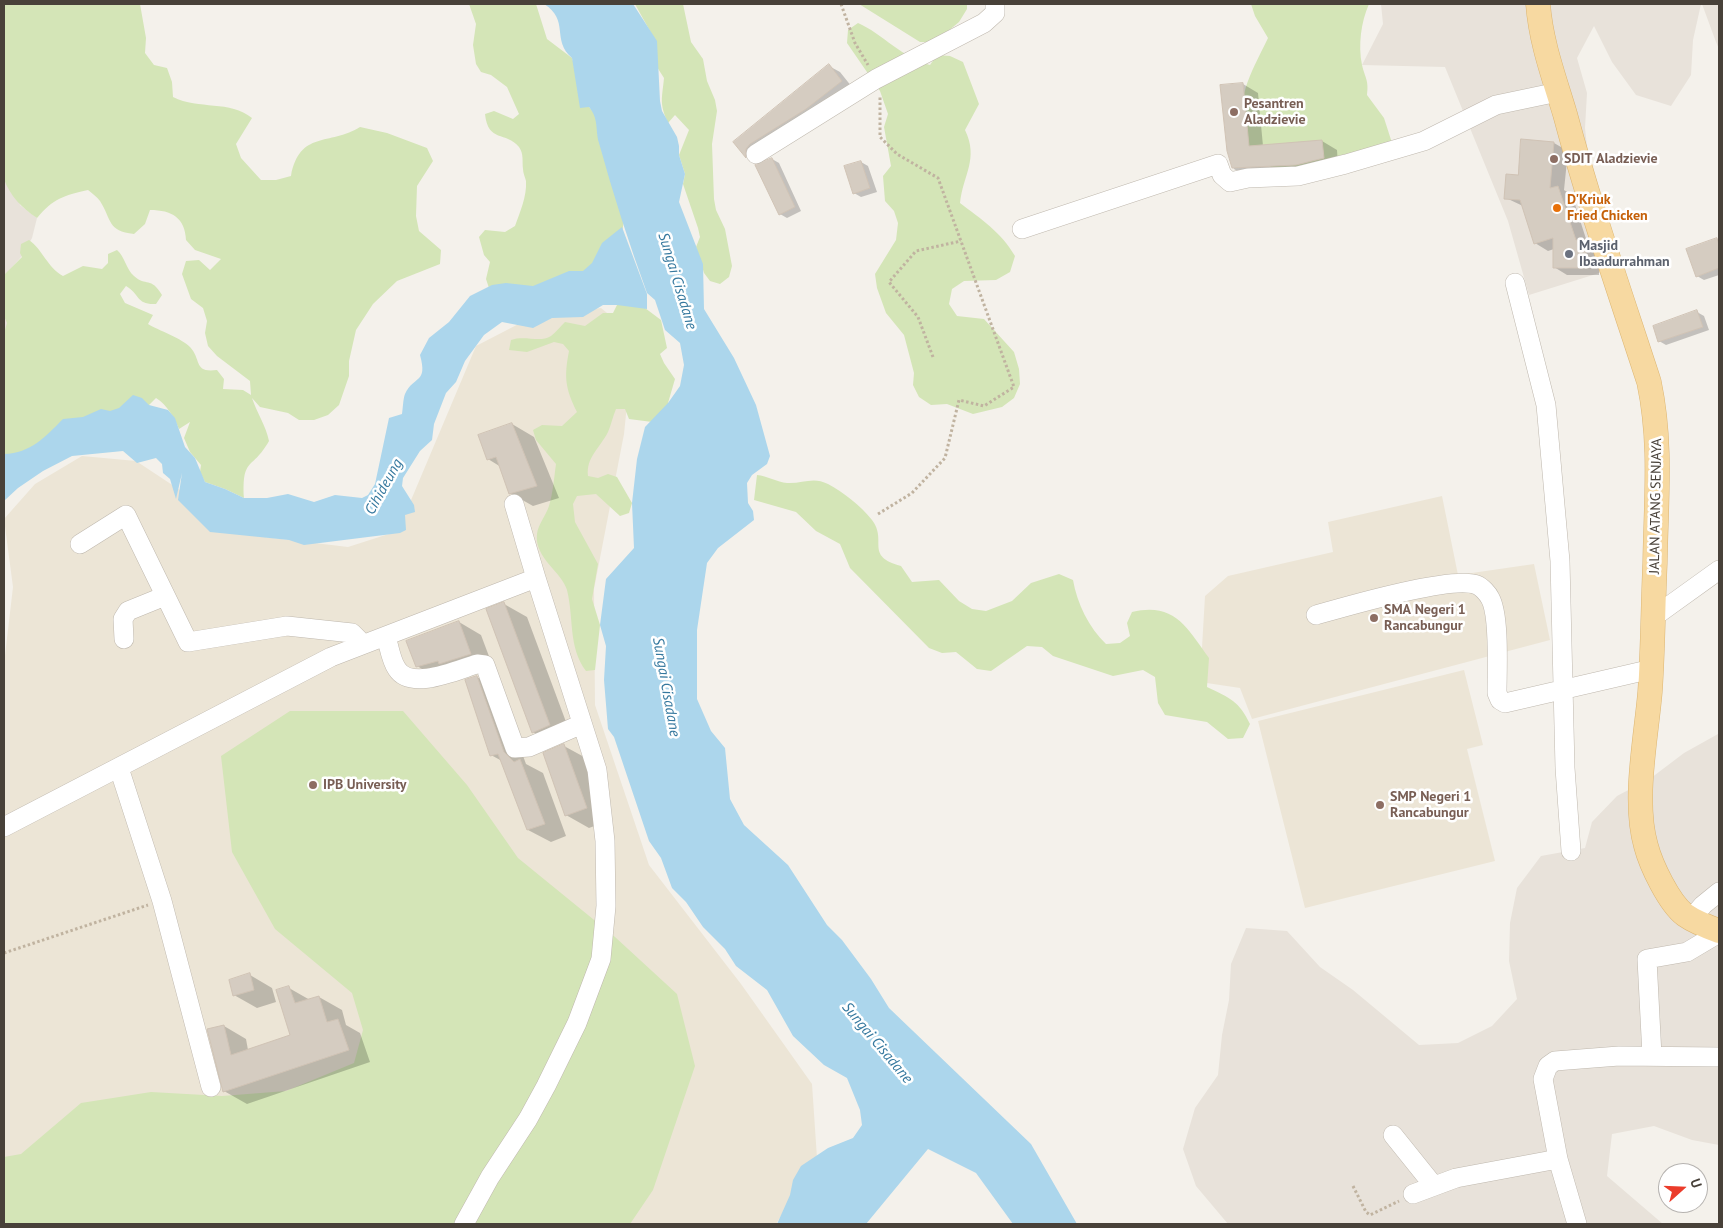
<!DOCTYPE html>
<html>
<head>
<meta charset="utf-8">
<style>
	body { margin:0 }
	#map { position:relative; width:1723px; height:1228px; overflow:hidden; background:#f4f1eb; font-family:"PT Sans",sans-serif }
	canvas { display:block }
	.frame { position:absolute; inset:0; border:5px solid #484139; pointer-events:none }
	.north { position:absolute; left:1658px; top:1163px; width:50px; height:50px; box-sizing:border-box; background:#fff; border:1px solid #b6b3b0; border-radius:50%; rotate:70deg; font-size:14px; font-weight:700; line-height:20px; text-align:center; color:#484139 }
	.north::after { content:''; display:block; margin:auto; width:18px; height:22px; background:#eb3c2b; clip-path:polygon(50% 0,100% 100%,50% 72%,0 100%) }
</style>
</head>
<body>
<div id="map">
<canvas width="1723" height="1228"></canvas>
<div class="frame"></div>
<div class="north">U</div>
</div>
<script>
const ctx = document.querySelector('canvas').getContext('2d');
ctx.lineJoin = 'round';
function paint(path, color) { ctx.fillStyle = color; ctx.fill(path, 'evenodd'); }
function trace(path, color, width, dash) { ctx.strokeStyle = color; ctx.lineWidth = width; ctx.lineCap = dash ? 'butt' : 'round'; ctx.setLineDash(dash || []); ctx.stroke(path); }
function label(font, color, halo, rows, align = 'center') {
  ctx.font = font + ' "PT Sans",sans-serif'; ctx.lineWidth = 5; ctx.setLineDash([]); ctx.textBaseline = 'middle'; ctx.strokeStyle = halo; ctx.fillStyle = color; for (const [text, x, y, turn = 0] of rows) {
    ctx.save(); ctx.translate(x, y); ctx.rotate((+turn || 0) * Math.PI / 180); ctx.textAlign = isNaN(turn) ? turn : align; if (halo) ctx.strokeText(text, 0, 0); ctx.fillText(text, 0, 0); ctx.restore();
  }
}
paint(new Path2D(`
	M1381,4H1701L1693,40L1691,75L1671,106L1636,95L1612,62L1594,26L1577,58L1587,93L1585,128L1589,165L1609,270L1529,295L1508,221L1445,67L1362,65L1383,24Z
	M1702,4H1719V49L1716,42Z
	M4,124L20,205L37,218L32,238L22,256L7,273L16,313L4,332Z
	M1718,734L1719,1145L1692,1140L1654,1126L1612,1134L1607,1176L1663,1224H1228L1196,1186L1183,1149L1195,1108L1218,1075L1222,1035L1229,1000L1231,964L1246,928L1287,931L1320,967L1353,990L1419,1045L1458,1043L1492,1026L1517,999L1509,961L1510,923L1517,888L1541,856L1585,848L1592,822L1617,796L1651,778L1684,753Z`), '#e8e2da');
paint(new Path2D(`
	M601,308L634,335L624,434L594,589L595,705L649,865L741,984L812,1084L817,1158L776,1224H4V664L13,587L4,519L35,484L82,456L136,461L248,535L348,547L398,531L476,346L534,316Z
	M1442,496L1458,575L1534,564L1550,640L1252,719L1240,688L1200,682L1205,596L1228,576L1333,552L1328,522Z
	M1464,670L1483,745L1467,749L1495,861L1305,908L1258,721Z`), '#ece5d6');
paint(new Path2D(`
	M4,4H140L146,38L145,53L154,65L167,68L172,82L173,97C199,110 230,100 252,118L236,144L241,158L261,180H276L291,176C300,130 329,146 360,127L387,133L427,148L433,161L417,186L416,216L419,231L441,250L440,264L397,281L373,304L356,330L349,361V376L339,405L328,415L314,420H299L288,413L260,407L252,398C257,413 266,426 269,441C252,471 242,456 244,498L225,489L205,482L200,472L201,465L190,452L184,438L190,422L179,429C174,417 167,405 156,398L149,405L30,455H4V333L7,323L4,316V275L22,257L20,253L21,244L29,240C43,250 47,267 63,276L83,266L102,269L108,263V254L117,250C125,257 126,269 134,276C146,287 151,276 162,295L156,304C136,305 140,294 126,286L120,294L125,303L153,315L148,324C158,330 183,339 190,347C202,360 193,373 217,370L224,379L223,389L243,390L251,395L250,381L217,356L208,346L205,333L207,321L203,308L191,299L182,274L186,261L199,260L210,270L221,259L195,250L186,240C185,218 172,210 150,210L145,224L134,234C107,231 112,220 100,201C97,197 92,193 88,190C63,196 54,198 37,218C22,208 10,196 4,179Z
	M469,4H536L547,39L572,58L589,107L595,114L625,212L622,234L598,268L540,287L498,292L489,288L486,279L490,262L484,255L479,237L485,230L505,232L515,226C520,212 527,196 526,181C525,177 523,173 523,169C522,161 524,154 519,147C506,131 488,143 485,114L494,111L513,119L519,114L507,87L491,75L481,72L476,64L473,45L476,24Z
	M635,4H683L691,42L703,59L707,81L715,100L717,111L712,144L714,199L716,210L725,229L732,266L729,277L720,284L710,281L704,273L696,247L700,237L698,228L683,184L685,174L679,155L689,130L675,115L668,123C659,103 662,99 664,78L648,53L651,33Z
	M859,4H967V9L959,22L935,42H920Z
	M1251,4H1369C1361,22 1358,45 1362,65C1365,78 1369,80 1367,95L1384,118L1393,146L1282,174L1260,160L1241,141C1238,94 1248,79 1268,38L1255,16Z
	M858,23C883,34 902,58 930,65L937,55L950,56L963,62L979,104L965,130C979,159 963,175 960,203C981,219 1001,232 1015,256L1010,272L996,280L964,281L952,289L949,304L957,316L984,319L1014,352L1019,369L1020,384L1014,398L1002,407L973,414L947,404L931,405L919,397L913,385L914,373L904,335L886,313L877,288L875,274L896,240L898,223L894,211L885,201L883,176L891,166L884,127L888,114L880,91L847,43L848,30Z
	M637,302L661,320L667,348L660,354L664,363L675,379L668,403L671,412L660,423L629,419L625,409H616C613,416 611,425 608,432C600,448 586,457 588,476L598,478L608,474L617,477L632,503L629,513L620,516L596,494L577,496L573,504L575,522L598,564L592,599L600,625L595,670L586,671C568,647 574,618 567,590C562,572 534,558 537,534C538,525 546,515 549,506C553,493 554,478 556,464L536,440L533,430L542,425L562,426L577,412C565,388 564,377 569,351L563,344L554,342L527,352L509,350L511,340C525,335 540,343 551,336C556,332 561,326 565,322L585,326L603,313H613L617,305Z
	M757,475C767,476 777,482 787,483C802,484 813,476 828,484C843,492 861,506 872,520C888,541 864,556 901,566L912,582L939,580L959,601L972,609L986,611L1012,601L1031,583L1059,574L1073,580C1077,603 1089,628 1106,644L1120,643L1130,636L1127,623L1132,612C1175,602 1187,628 1209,658L1207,687C1230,698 1239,701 1250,724L1243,738L1228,739L1207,722L1165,715L1158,703L1155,677L1143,670L1113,676L1053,656L1042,647L1027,646L991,671L977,669L956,652L942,653L929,648L850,568L840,544L816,531L796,512L754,500Z
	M290,711H403L467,785L518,858L615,937L677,994L695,1066L653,1190L630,1224H4V1157L21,1154L81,1103L151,1092L222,1096L286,1091L354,1063L363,1030L352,993L275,929L232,852L221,756Z`), '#d4e5b7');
paint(new Path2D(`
	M544,4H633L657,41L660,101L662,111L677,137L679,146V155L685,174L679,202L703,264L704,309L734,358L756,405L770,456L767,464L752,475L747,483L748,503L753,511L754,520L718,548L707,563L697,630V699L711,731L725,748L730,799L744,825L788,865L827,925L842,940L871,979L889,1008L1031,1144L1077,1224H1013L976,1173L928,1149L866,1224H777L790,1195L793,1180L801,1166L828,1148L853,1138L862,1125L860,1110L847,1078L824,1065L793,1036L767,990L736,966L725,949L703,927L686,902L672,888L661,858L649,841L614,737L608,729L604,680L606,646L600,625L606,579L634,548L632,503L637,459L645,427L668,403L680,386L684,365L680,343L665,330L655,300L647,293C629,244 613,194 599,143C595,129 599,119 589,107L580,108L572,58C551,40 570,20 544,4Z
	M622,227L647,294V309L617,305H603L583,317L552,318L533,328L502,322L484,335L465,361L456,382L446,393L434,424L432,440L420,451L403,478L402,486L414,505L415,512L405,515L406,530L400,533L304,545L289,540L210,532L178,500L182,473L176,499L170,479L163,473L162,464L156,458L137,463L123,451L72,456L43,471L18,488L4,501V454C31,453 45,437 63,419L83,417L101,409L110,411L119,408L133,395L142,398L149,405L168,410L175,418L185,447L195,458L205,482L225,489L244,498H267L288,494L314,502L335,495L362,498L368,495L375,484L389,418L402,414C403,408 403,399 405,394C414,375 428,384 420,355L429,338L449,322L470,296L492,285L506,283L533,286L569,271H583L592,263L602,243Z`), '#acd6ec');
paint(new Path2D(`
	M829,66L840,72L852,87L757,163L747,157L734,142Z
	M1243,84L1258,93L1263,146L1322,141L1337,150L1338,166L1249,178L1234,169L1228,151Z
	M1522,140L1554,143L1568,151L1564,190L1572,195L1587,242L1599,249V275H1567L1554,267V249L1548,251L1535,243L1523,206L1506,198L1519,176Z
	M772,159L779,163L801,211L787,218L780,214Z
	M861,162L868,166L877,192L861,197L854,193Z
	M1716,239L1719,241V275L1704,280L1697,276Z
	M1697,312L1704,316L1709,330L1666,345L1659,341Z
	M512,424L534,437L559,498L533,506L510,493L501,467L488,459Z
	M504,604L527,617L572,738L556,745L533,732L488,610Z
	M459,622L481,635L493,667L439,679L417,666Z
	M477,677L499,690L526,764L543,773L566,836L551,842L528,830L502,761L491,755Z
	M564,746L586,758L608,821L589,828L566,815Z
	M250,975L272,988L276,1002L257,1008L234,995Z
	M289,988L310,1000L319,997L342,1010L346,1025L360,1033L370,1062L247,1104L224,1091V1026L246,1039L248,1050L292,1036Z`), '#0003');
const building = new Path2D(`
	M829,64L842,81L806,109L750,144L746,149V158L733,142Z
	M1243,83L1249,146L1322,140L1324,158L1296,165L1232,168L1227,151L1220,85Z
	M1521,139L1554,142L1550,188L1558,186L1576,240H1586V268H1553V238L1534,244L1520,200L1504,199L1506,174L1518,175Z
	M772,158L795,207L779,215L755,165Z
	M861,161L870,188L853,194L844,166Z
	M1717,238L1719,245V268L1696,277L1686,249Z
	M1697,310L1703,327L1658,342L1653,326Z
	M512,423L537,486L509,494L496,457L487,460L478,435Z
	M504,602L550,725L532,733L486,609Z
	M459,621L471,654L439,664L438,661L416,667L406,641Z
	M477,676L504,752L514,762L520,759L545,824L527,830L498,754L490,756L465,680Z
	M564,744L587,808L565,816L543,753Z
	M250,973L254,990L233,996L229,980Z
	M289,986L295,1003L319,996L327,1022L338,1019L349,1050L223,1092L207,1029L224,1025L231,1055L290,1035L276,990Z`);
paint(building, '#d5ccc1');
trace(building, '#d0c3b5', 1);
const minor = new Path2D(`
	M756,154L876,79L984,23L995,13V4
	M1022,229L1218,164L1222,175L1230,182L1248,178L1298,176L1346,164L1424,141L1496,105L1558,92
	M1515,283L1546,405L1560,561L1565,768L1571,851
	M514,504L536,578
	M80,544L126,515L188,642L287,626L352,633L363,644
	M1316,615C1344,607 1454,575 1477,585C1482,587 1488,594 1490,598C1500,615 1497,672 1497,693L1500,700L1505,703L1652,669
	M1655,616L1719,570
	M386,636C389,646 391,661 397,669C411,691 457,670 477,664L485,665L515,748L529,747L582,724
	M124,639L123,619L128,611L165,596
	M119,768L162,901L211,1087
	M4,827L331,657L536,578L597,770L605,841L606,906L601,959L577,1023L546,1086L528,1119L490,1177L464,1224
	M1692,918L1703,905L1719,892
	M1652,1056L1647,959L1687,952L1719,933
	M1393,1135L1434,1186
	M1413,1194L1456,1178L1558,1159
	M1577,1224L1558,1159L1543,1079L1548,1066L1555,1061L1619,1056L1719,1057`);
const major = new Path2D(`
	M1538,4C1541,43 1554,77 1565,114C1589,204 1620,293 1649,382C1662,444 1656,500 1655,563C1653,606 1653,649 1650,692C1646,739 1633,801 1646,846C1651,865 1669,903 1685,915C1695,922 1708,927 1719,931`);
trace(minor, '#bfb8ae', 20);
trace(major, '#dcb571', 25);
trace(new Path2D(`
	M841,4L855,43L868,65
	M933,357L918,317L889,282L916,251L961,241
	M878,514L912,493L945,458L959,400L984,406L1014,387L938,178L897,154L880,137V96
	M4,953L148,905
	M1353,1186L1366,1212L1370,1215L1399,1201`), '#c0b3a0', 3, [2.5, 2.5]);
trace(minor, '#fff', 19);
trace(major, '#f7d9a1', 24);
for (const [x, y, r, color] of [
	[1234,112,5,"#8d6e63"],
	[1554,159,5,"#8d6e63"],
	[1557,208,5,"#e8710a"],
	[1569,254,5,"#6b7280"],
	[1374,618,5,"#8d6e63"],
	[313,785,5,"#8d6e63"],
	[1380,805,5,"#8d6e63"]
]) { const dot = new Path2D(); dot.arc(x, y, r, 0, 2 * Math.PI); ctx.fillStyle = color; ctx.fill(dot); trace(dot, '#fff', 2); }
label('bold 14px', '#785e54', '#fff', [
	["Pesantren",1244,104],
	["Aladzievie",1244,120],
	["SDIT Aladzievie",1564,159],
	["SMA Negeri 1",1384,610],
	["Rancabungur",1384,626],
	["IPB University",323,785],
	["SMP Negeri 1",1390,797],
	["Rancabungur",1390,813]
], 'left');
label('bold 14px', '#c56008', '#fff', [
	["D'Kriuk",1567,200],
	["Fried Chicken",1567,216]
], 'left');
label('bold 14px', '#5b616d', '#fff', [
	["Masjid",1579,246],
	["Ibaadurrahman",1579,262]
], 'left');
label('14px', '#484139', '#fff', [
	["JALAN ATANG SENJAYA",1656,506,-89]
]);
label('italic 15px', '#35789e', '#fff', [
	["Sungai Cisadane",677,281,73],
	["Cihideung",384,487,-61],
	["Sungai Cisadane",666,687,80],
	["Sungai Cisadane",877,1043,50]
]);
</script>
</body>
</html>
